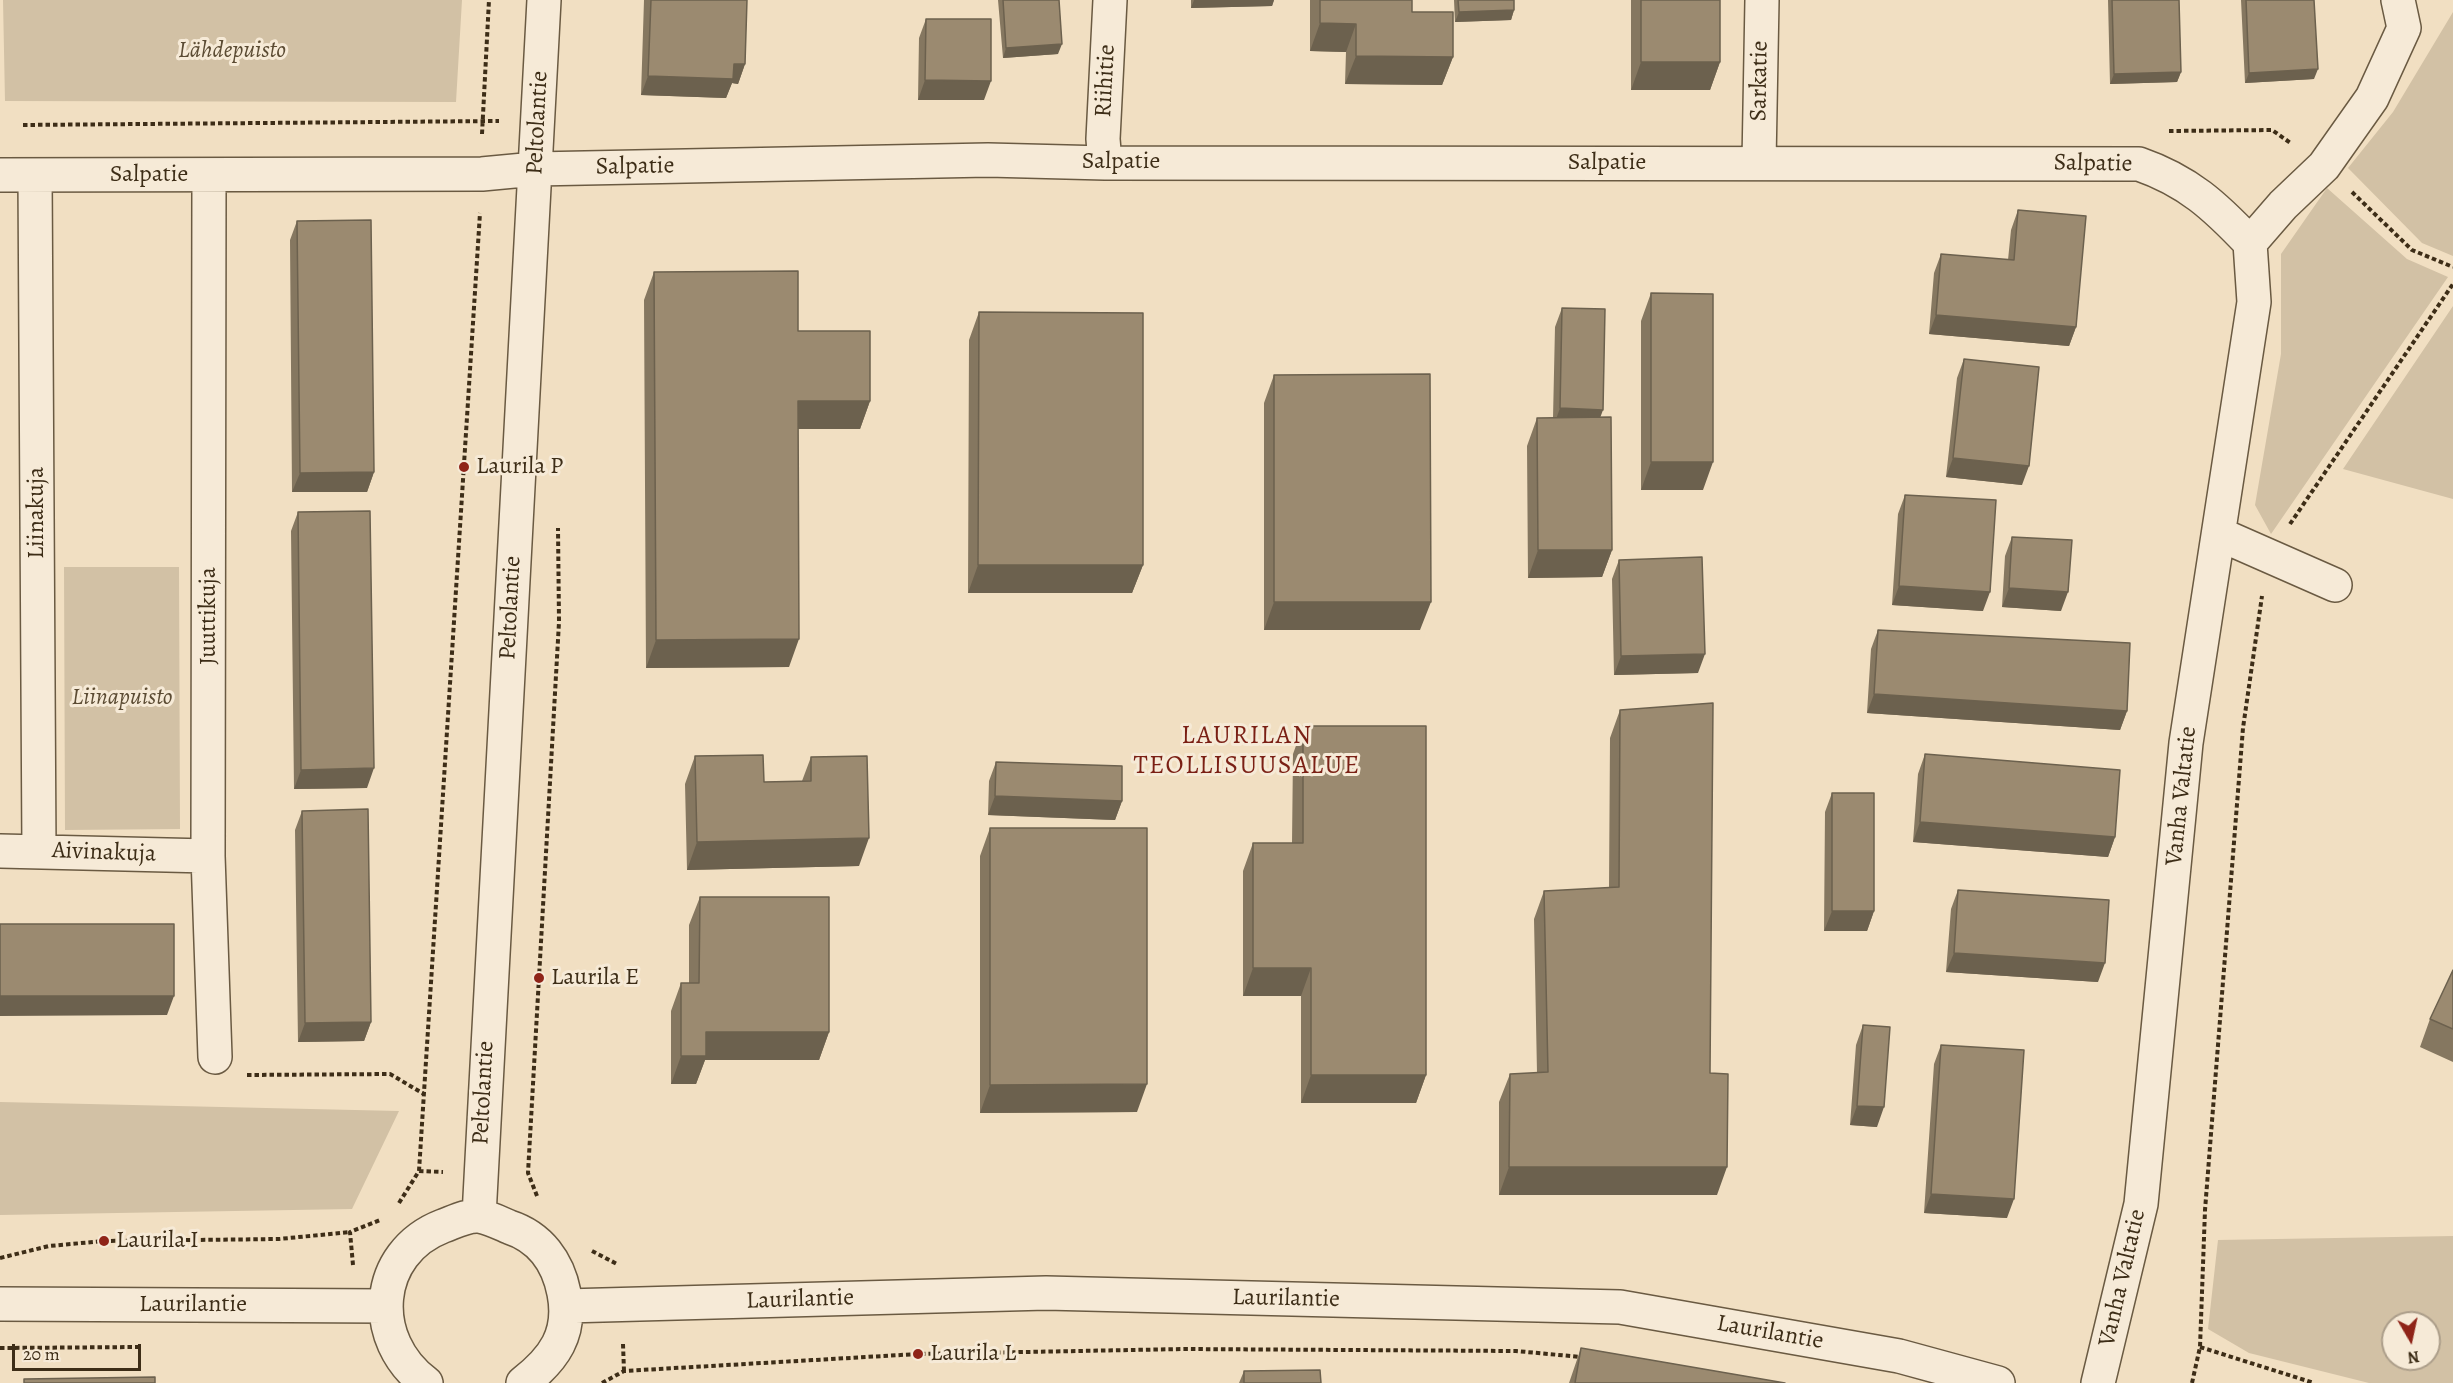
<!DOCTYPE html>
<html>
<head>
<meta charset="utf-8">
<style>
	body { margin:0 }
	#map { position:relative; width:2453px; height:1383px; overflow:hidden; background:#f1dfc2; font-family:Alegreya,serif }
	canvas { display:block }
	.north { position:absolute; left:2381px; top:1311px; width:60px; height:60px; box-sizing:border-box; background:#f6ead7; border:2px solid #ac9e8a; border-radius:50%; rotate:171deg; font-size:16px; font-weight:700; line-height:24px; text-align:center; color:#3d2d17 }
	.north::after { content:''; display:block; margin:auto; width:21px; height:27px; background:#8f2418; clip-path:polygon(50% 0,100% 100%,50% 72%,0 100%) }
	.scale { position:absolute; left:12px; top:1344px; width:129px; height:27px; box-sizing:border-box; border:3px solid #3d2d17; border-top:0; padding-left:8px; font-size:18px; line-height:21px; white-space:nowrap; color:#3d2d17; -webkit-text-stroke:4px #f6ead7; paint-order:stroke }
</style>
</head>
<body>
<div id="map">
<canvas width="2453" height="1383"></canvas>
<div class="north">N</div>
<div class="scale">20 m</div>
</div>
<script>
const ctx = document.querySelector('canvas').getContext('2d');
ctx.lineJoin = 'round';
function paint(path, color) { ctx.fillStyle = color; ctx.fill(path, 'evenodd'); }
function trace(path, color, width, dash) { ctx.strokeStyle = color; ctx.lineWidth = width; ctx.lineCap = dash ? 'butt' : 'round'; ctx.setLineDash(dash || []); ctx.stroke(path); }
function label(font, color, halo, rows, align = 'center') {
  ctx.font = font + ' Alegreya,serif'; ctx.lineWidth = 6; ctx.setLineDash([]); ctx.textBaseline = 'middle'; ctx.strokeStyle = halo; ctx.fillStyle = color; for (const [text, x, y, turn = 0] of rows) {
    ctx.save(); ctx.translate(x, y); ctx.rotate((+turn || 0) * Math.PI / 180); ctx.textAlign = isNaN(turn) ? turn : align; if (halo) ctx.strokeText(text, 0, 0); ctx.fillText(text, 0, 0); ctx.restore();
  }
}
paint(new Path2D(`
	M3,0H462L456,102L5,101Z
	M2453,12V256L2422,243L2348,168L2393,112Z
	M2327,188L2407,259L2448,277L2271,534L2255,505L2281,354V254Z
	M2453,306V499L2343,469Z
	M64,567H179L180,829L65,830Z
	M0,1102L399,1111L352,1209L0,1215Z
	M2453,1236V1383H2369L2249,1353L2208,1329L2218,1240ZM2393,1323H2429V1359H2393Z`), '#d2c1a5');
const minor = new Path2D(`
	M1759,162L1762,0
	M1105,163L1103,139L1110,0
	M0,175L482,174L535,169L988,160L1105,163L2139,164C2188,181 2215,206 2250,243L2254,302L2186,743L2141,1204L2098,1383
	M35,175L39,851
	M209,175L208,856L215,1057
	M2250,243L2283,205L2324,166L2372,98L2404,28L2398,0
	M2219,534L2335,585
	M0,851L208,856
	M479,1216L544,0
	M0,1304L385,1306
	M566,1306L1046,1293L1620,1307L1899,1356L1998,1383
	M426,1383C368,1340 373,1253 443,1226C454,1222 467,1215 479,1216C488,1217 500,1223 509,1227C540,1237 558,1262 564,1293C572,1334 554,1359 523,1383`);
trace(minor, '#6a5a42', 36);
trace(new Path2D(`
	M23,125L499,121
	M2169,131L2272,130L2292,144
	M482,134L489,0
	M2352,192L2412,250L2453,267
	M2290,524L2453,284
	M247,1075L390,1074L424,1094
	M419,1171L443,1172
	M537,1196L528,1173L559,622L558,528
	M399,1203L419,1171L480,213
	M592,1251L617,1264
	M0,1258L49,1246L104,1241L279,1239L350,1232
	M353,1265L350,1232L380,1220
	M623,1344L624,1371
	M2200,1347L2314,1383
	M0,1348L140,1347
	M602,1383L624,1371L918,1354L1184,1349L1516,1351L1581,1357
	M2192,1383L2200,1347L2205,1210L2243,728L2262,596`), '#3d2d17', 4, [4.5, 3]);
trace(minor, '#f6ead7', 33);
paint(new Path2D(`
	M644,0H747L745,64L738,84L732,83L726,98L641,95Z
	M998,0H1059L1058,54L1003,58Z
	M1191,0H1274L1272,6L1191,8Z
	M1310,0H1412V12L1453,57L1442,85L1345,84L1346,52L1310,51Z
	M1454,0H1514V10L1511,20L1455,22Z
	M1631,0H1720V62L1710,90H1631Z
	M2108,0H2179L2181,72L2177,82L2110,84Z
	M2241,0H2314V79L2245,83Z
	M926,19L984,100H918L919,38Z
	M2018,210L2076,327L2069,346L1929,334L1934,273L1941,254L2008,260L2011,230Z
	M297,221L374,472L367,492H292L290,240Z
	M654,272L798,331L870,401L860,429H798L789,667L646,668L644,300Z
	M1651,293L1703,490H1641V321Z
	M1562,308L1600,417L1612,550L1602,577L1528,578L1527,446L1537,418H1553L1555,327Z
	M979,312L1143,565L1132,593H968L969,340Z
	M1964,359L2022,485L1946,477L1957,378Z
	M1274,375L1420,630H1264V403Z
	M1905,495L1983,611L1892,605L1898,514Z
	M298,512L367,788L294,789L291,531Z
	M2012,537L2061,611L2002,607L2005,556Z
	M1619,560L1698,673L1614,675L1612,579Z
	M1878,630L2127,711L2120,730L1867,713L1871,649Z
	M1620,710L1710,1073L1717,1195H1499V1102L1510,1074L1537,1073L1534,919L1544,891L1609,888L1610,738Z
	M1303,726L1426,1075L1416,1103H1301V996H1243V871L1253,843H1292L1293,754Z
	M1925,754L2115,837L2108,857L1913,842L1918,774Z
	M695,756L764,782L802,781L811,757L859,866L687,870L685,784Z
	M996,762L1122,801L1115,820L988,815L989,781Z
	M1832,793L1874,911L1867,931H1824L1825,812Z
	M302,811L371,1022L364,1041L298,1042L295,830Z
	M990,828L1137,1112L980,1113V856Z
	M1958,890L2098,982L1946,972L1951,909Z
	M700,897L829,1032L819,1060H705L696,1084H671V1011L681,983H689V925Z
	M2453,970V1062L2420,1047L2430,1019Z
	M1863,1025L1877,1127L1850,1125L1856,1045Z
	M1941,1045L2007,1218L1924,1213L1934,1064Z
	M1581,1348L1785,1383H1569Z
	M1244,1371L1321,1383H1239Z`), '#857760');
paint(new Path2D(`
	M1194,0H1274L1272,6L1191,8Z
	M1514,10L1511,20L1455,22L1459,12Z
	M1320,23L1356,24L1346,52L1310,51Z
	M1062,44L1058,54L1003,58L1006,48Z
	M1356,56L1453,57L1442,85L1345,84Z
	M1641,62H1720L1710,90H1631Z
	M734,64H745L738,84L732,83L726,98L641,95L648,76Z
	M2318,69L2314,79L2245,83L2249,73Z
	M2181,72L2177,82L2110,84L2114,74Z
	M925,80L991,81L984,100H918Z
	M1936,315L2076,327L2069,346L1929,334Z
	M798,401H870L860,429H788Z
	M1560,408L1603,410L1596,429L1553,428Z
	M1953,458L2029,466L2022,485L1946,477Z
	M1651,462H1713L1703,490H1641Z
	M374,472L367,492H292L300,473Z
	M1538,550H1612L1602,577L1528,578Z
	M978,565H1143L1132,593H968Z
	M1899,586L1990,592L1983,611L1892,605Z
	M2009,588L2068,592L2061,611L2002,607Z
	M1274,602H1431L1420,630H1264Z
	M799,639L789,667L646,668L656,640Z
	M1705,654L1698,673L1614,675L1621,656Z
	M1874,694L2127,711L2120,730L1867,713Z
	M374,768L367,788L294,789L301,770Z
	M995,796L1122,801L1115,820L988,815Z
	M1920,822L2115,837L2108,857L1913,842Z
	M869,838L859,866L687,870L697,842Z
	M1832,911H1874L1867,931H1824Z
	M1954,953L2105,963L2098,982L1946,972Z
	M1253,968H1311L1301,996H1243Z
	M0,996H174L167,1015L0,1016Z
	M371,1022L364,1041L298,1042L305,1023Z
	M706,1032H829L819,1060H705L696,1084H671L681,1056Z
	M1311,1075H1426L1416,1103H1301Z
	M1147,1084L1137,1112L980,1113L990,1085Z
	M1857,1106L1884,1107L1877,1127L1850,1125Z
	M1509,1167H1727L1717,1195H1499Z
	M1931,1194L2014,1199L2007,1218L1924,1213Z`), '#6c614e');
const building = new Path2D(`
	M651,0H747L745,64H734L733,79L648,76Z
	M1003,0H1059L1062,44L1006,48Z
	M1320,0H1412V12H1453V57L1356,56V24L1320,23Z
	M1458,0H1514V10L1459,12Z
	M1641,0H1720V62H1641Z
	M2112,0H2179L2181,72L2114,74Z
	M2246,0H2314L2318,69L2249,73Z
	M926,19H991V81L925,80Z
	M2018,210L2086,216L2076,327L1936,315L1941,254L2014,260Z
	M371,220L374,472L300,473L297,221Z
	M798,271V331H870V401H798L799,639L656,640L654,272Z
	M1651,293L1713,294V462H1651Z
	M1562,308L1605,309L1603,410L1560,408Z
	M979,312L1143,313V565H978Z
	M1964,359L2039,367L2029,466L1953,458Z
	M1430,374L1431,602H1274V375Z
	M1611,417L1612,550H1538L1537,418Z
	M1905,495L1996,500L1990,592L1899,586Z
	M370,511L374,768L301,770L298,512Z
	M2012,537L2072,540L2068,592L2009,588Z
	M1702,557L1705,654L1621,656L1619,560Z
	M1878,630L2130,643L2127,711L1874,694Z
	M1713,703L1710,1073L1728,1074L1727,1167H1509L1510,1074L1548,1072L1544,891L1619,887L1620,710Z
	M1303,726H1426V1075H1311V968H1253V843H1303Z
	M1925,754L2120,770L2115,837L1920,822Z
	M763,755L764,782L811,781V757L867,756L869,838L697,842L695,756Z
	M996,762L1122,766V801L995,796Z
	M1832,793H1874V911H1832Z
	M368,809L371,1022L305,1023L302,811Z
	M990,828H1147V1084L990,1085Z
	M1958,890L2109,900L2105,963L1954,953Z
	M700,897H829V1032H706V1056H681V983H699Z
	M0,924H174V996H0Z
	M2453,970V1029L2430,1019Z
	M1863,1025L1890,1027L1884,1107L1857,1106Z
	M1941,1045L2024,1050L2014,1199L1931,1194Z
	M1581,1348L1785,1383H1575Z
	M1320,1370L1321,1383H1244V1371Z
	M155,1377V1383H24V1379Z`);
paint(building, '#9b8a70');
trace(building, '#6c614e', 1.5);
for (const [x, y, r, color] of [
	[464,467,6,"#8f2418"],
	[539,978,6,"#8f2418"],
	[104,1241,6,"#8f2418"],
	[918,1354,6,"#8f2418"]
]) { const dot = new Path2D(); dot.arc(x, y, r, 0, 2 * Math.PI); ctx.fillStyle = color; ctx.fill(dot); trace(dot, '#f6ead7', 2); }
label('italic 24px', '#5b4b33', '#f6ead7', [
	["Lähdepuisto",232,51],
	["Liinapuisto",122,698]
]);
label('24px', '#3d2d17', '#f6ead7', [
	["Riihitie",1106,81,-87],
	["Sarkatie",1760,81,-89],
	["Peltolantie",538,123,-87],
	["Salpatie",1121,162],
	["Salpatie",1607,163],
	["Salpatie",2093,164,1],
	["Salpatie",635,167,-1],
	["Salpatie",149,175],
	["Liinakuja",37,513,-90],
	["Peltolantie",511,608,-87],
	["Juuttikuja",209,616,-90],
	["Vanha Valtatie",2182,796,-84],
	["Aivinakuja",104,853,2],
	["Peltolantie",484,1093,-87],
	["Vanha Valtatie",2123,1278,-77],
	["Laurilantie",1286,1299,1],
	["Laurilantie",800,1300,-2],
	["Laurilantie",193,1305],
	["Laurilantie",1770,1333,10]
]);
label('24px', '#3d2d17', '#f6ead7', [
	["Laurila P",476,467],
	["Laurila E",551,978],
	["Laurila I",116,1241],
	["Laurila L",930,1354]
], 'left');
ctx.letterSpacing = '1.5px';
label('26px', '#7a1f14', '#f6ead7', [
	["LAURILAN",1247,737],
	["TEOLLISUUSALUE",1247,767]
]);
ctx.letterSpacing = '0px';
</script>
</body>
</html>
